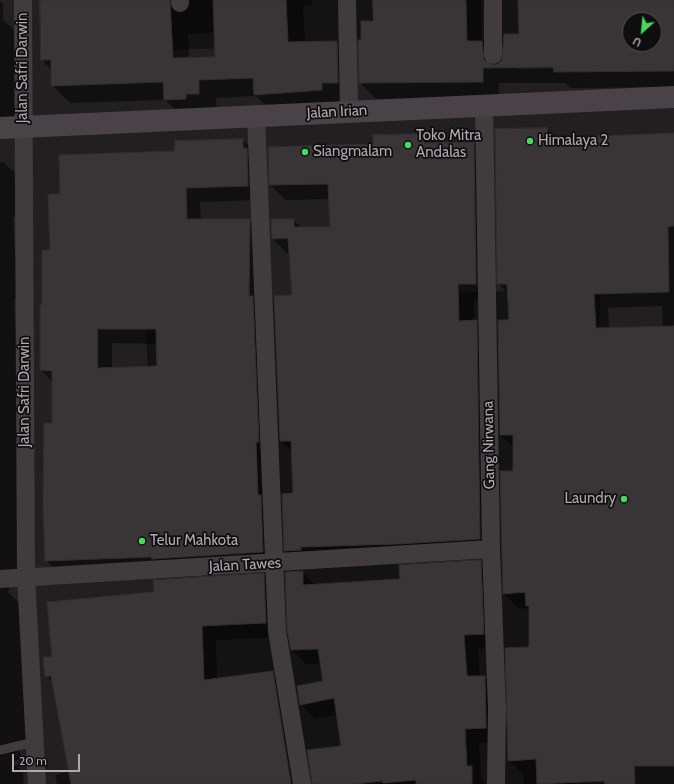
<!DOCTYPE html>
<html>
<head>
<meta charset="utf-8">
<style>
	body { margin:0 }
	#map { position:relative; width:674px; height:784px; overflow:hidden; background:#141314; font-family:Cabin,sans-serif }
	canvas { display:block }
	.north { position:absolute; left:622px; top:12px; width:40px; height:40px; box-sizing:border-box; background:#0f0e0f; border:1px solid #514b4f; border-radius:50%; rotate:207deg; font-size:11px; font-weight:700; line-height:16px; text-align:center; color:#b3a6b0 }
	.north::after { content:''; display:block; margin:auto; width:14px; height:18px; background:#46d95e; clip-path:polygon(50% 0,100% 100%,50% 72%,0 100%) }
	.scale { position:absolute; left:12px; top:754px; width:68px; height:18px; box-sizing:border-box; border:2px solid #b3a6b0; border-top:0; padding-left:5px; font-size:12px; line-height:14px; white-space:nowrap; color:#b3a6b0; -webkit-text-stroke:3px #0f0e0f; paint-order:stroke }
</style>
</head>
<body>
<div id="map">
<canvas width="674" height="784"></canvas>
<div class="north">U</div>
<div class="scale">20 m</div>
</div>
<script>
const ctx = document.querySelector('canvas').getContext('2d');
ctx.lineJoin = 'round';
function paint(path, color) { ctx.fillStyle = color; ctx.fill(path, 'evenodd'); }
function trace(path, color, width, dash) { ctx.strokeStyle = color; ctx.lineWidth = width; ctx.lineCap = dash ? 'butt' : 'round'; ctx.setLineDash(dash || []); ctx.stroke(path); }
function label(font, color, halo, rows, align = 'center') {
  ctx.font = font + ' Cabin,sans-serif'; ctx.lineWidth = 3.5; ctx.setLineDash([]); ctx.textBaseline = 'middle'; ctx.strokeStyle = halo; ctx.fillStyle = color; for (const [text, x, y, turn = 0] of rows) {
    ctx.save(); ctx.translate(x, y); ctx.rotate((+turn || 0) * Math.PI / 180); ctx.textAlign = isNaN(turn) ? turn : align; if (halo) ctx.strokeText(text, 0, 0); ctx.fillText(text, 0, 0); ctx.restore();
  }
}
paint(new Path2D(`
	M0,0H88L141,51L338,44L630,43V44H654V20L674,0V784H576L575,767L601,289L145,300L163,784H0Z`), '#211f20');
paint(new Path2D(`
	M40,0H312L313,5L303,6L305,43L337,42L355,59V101H339V107L272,112L256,96L216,98L217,111L183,117L165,100L70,103L52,85V70L42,60ZM215,32L216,58L189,59L188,34Z
	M374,0H481L482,41L498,57V63L503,60L520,35L519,0H674V87L570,88L566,83H499V98L376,99L360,83L362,41L374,22ZM630,20H654V44H630ZM558,66V68L518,69V67Z
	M0,1L3,4V20L16,32L18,119L0,120Z
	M547,129L557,138L674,134V784H524L523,775L509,760L530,648V609L518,608L504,594L514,472V448L501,435L510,321L509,294L498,284ZM662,306L663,328H609L608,308Z
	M423,135L432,144L474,143L489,158L492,299L474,300V322H476L492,337L496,554L301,566L285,551L294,494L292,452L281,441L293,296L290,254H288L272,238L293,220L302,228H331L330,199L286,200L270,185L374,145Z
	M243,140L257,154L262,200L200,202L201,220H249L264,234L277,567L60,575L46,560L53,424V382L41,370L43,306L61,195L175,152ZM112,343L158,344V367L112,368Z
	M0,162H3L20,178L21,216L13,217L18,299H14L24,474L25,578L10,587L8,592L23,607L28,747H19L21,759L12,762L23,772L24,784H0Z
	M481,561L495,575L497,648L478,649L480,677H485L499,691L500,742L479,743L481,777L485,784H313L342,747L337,715L315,719L301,705L324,682L321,664H306L292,650L288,630L302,572L315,585L401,580Z
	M264,574L278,589L280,637L216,640L217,679L272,672L287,686L303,784H57L55,775L70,771L54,684L46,676L53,658L155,593Z`), '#0007');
const building = new Path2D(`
	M40,0H170L173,58L215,57L213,0H286L288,42L337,41L338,83H322V90L254,95L253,78L199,80V94H186V99L164,100L163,82L51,86V60H41Z
	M373,0H466L467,41H482L484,60L493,65L498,64L502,60L504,34H519L518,0H674V71L554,72L553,67L483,68V82L359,83L358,40H361V21H373ZM630,20H654V44H630Z
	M547,128L548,138L674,133V226L668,227L669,292L594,294L596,328L674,326V766H634L635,784H605L604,781L537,784L536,759L508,761L505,648L529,647V606H526L525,592L503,594L500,471H513V435H500L498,320H509L507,284H497L495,129Z
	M423,134L424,143L474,142L476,284H458L459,321L477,320L480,539L398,544L301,547V550L284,551L282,494L293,493L291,441H280L274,296L292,295L288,238L272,239L271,219H294V227H330L328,184L269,185L268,147L373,144V135Z
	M243,139V148H247L248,186L186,188L187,219H250L249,296H253L259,442H256L258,495H261L263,552L152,559L151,557L45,561L43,506L44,423H52V371L40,370V305H42V250H50L48,194H60L59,155L174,151L175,141ZM98,329H156L157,366L98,368Z
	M481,560L484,634L464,635L467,676H485L486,728L465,729L467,766H472V784H416V780L383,783L382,781L356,784H312L307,750L341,746L334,698L300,705L297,686L323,681L318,649L291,650L287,630L285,572L303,571V585L400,579L399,565Z
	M264,573L266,623L202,626L204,680L273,671L291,784H71L51,676L45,677L43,657H52L47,602L154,592L153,580Z`);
paint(building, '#393537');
trace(building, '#302d2f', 1);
trace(new Path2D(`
	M0,750L34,742`), '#403c3e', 9);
trace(new Path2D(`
	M23,0L26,577L37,784
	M180,0V3
	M347,0L349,112
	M493,0V55
	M484,105L491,549L497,709L496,784
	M256,116L277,631L302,784
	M0,579L491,549`), '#403c3e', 18);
trace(new Path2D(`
	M0,128L674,97`), '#494347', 22);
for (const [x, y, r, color] of [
	[530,141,4,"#46d95e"],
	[408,145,4,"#46d95e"],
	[305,152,4,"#46d95e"],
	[624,499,4,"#46d95e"],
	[142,541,4,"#46d95e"]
]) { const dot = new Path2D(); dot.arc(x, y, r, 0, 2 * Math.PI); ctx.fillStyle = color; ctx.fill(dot); trace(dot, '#0f0e0f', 1.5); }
label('15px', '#b3a6b0', '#0f0e0f', [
	["Jalan Safri Darwin",23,68,-90],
	["Jalan Irian",337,112,-3],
	["Jalan Safri Darwin",25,392,-90],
	["Gang Nirwana",489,445,-91],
	["Jalan Tawes",245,565,-3]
]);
label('15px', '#b3a6b0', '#0f0e0f', [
	["Toko Mitra",416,136],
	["Andalas",416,153],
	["Himalaya 2",538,141],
	["Siangmalam",313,152],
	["Laundry",616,499,"right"],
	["Telur Mahkota",150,541]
], 'left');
</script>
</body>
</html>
